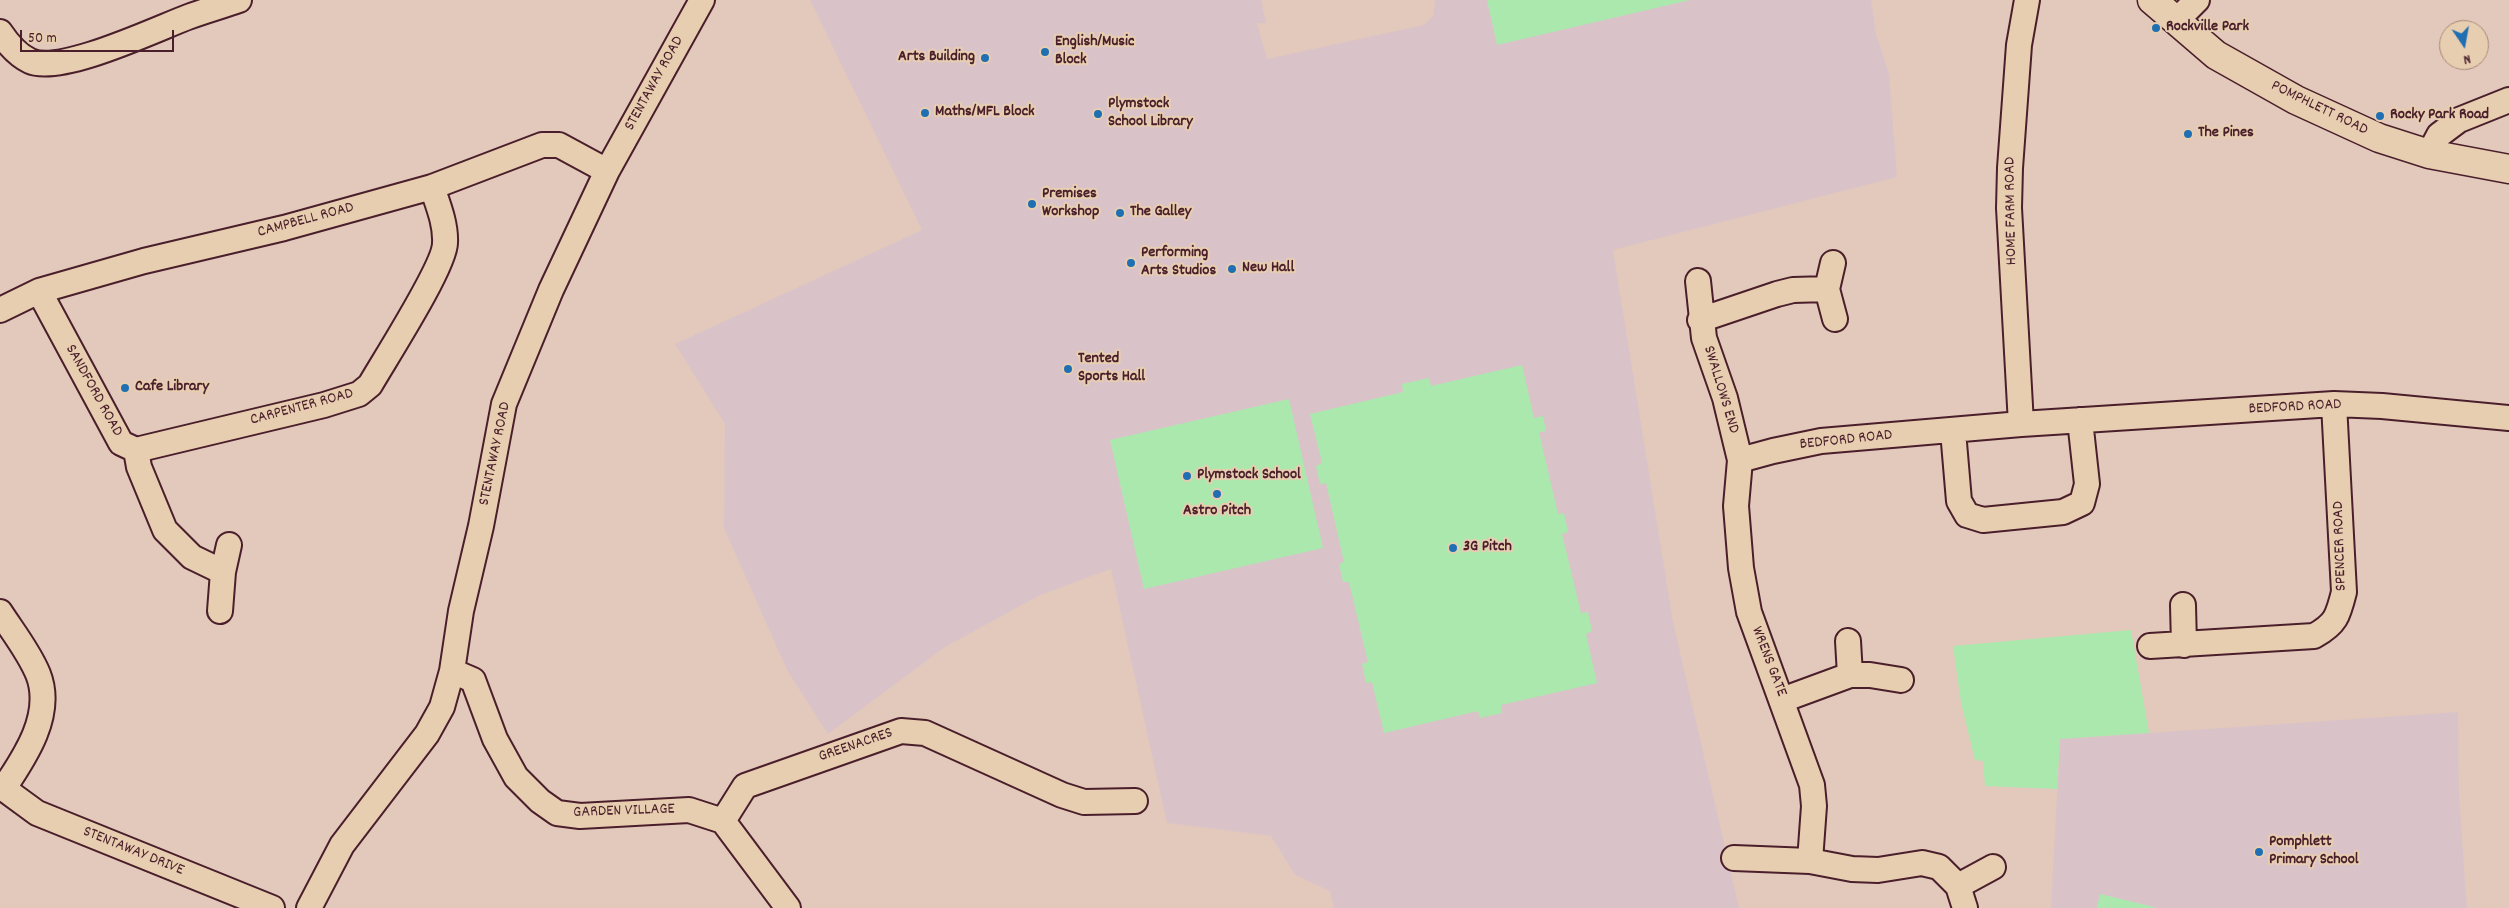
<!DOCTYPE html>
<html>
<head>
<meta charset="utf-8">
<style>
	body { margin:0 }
	#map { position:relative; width:2509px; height:908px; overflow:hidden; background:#e2c9bb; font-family:Dekko,sans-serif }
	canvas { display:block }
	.north { position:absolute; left:2439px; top:20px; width:50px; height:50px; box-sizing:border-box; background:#e8ceb0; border:1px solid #a9887b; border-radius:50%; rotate:168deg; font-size:14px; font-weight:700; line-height:20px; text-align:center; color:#4a1f2b }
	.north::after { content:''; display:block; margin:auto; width:18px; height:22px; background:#1f6fb2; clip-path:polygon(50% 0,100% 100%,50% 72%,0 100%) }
	.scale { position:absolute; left:20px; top:30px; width:154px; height:22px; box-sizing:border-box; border:2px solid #4a1f2b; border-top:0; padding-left:6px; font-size:15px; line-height:18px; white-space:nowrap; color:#4a1f2b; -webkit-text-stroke:4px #e8ceb0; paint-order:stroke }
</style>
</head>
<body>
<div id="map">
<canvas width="2509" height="908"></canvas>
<div class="north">N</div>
<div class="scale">50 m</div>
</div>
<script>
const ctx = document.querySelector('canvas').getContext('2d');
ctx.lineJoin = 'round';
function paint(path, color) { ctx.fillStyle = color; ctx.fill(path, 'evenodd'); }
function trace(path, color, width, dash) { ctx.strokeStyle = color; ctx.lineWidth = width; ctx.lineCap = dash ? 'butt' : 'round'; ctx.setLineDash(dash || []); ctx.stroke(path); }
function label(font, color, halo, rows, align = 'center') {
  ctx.font = font + ' Dekko,sans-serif'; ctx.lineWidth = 4; ctx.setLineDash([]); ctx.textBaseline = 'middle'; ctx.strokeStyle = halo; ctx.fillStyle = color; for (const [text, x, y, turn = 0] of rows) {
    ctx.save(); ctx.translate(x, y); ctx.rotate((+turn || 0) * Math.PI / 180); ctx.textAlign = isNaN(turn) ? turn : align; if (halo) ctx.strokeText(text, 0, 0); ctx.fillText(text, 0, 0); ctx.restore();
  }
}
paint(new Path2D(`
	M810,0H1261L1266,23H1257L1267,59L1424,25L1433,16L1435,0H1871L1876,34L1889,74L1897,177L1613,250L1673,622L1739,908H1334L1330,891L1295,875L1271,836L1167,823L1111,569L1040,595L945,647L828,734L787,670L724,528L725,424L675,344L922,230Z
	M2458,712L2459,796L2467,908H2051L2060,739Z`), '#dac3c8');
paint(new Path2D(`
	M1487,0H1690L1497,45Z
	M1522,365L1534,418L1543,416L1546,431L1539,432L1558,514L1564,513L1568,532L1562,534L1581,613L1588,612L1592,631L1586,634L1597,683L1501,705L1502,713L1480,718L1478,711L1384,733L1372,682L1366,683L1362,664L1368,662L1349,582H1343L1339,564L1344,562L1326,483L1320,484L1316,466L1322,463L1310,414L1403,392L1402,384L1429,378L1431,386Z
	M1289,399L1323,548L1144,589L1110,440Z
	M2131,630L2149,733L2060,739L2057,789L1985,786L1983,761L1975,760L1961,703L1953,646Z
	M2100,894L2158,908H2097Z`), '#aae8ae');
const street = new Path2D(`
	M2176,21L2197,0
	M0,32C8,44 17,55 30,61C60,75 156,29 188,17C204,11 222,6 239,0
	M2429,154L2439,135L2459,120L2509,100
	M1833,263L1827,289L1835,319
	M1698,281L1704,338L1725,398L1740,460L1736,506L1741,568L1749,612L1812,785L1814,806L1810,861
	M39,291L121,443L136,450
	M0,310L39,291L144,261L284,228L432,187L542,145H559L607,171
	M1700,320L1777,294L1793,290L1827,289
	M2021,424L2009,208L2010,168L2019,45L2027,0
	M1953,431L1959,501L1967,515L1983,520L2063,512L2082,503L2087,484L2080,420
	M136,450L324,405L359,394L370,385C385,359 445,266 445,243C446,224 438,205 432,187
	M136,450L139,467L165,530L192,557L223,572L220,611
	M1740,460L1773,451L1821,441L2021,424L2334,404L2382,406L2509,418
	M223,572L229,545
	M2183,605L2184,645
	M0,612C13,632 29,652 38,674C54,714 25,757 4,788
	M1848,641L1850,675
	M2150,646L2314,636C2336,624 2338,616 2344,592L2334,404
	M452,671L473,680L495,739L516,777L540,801L557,813L580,816L689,810L723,821
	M1782,700L1850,675H1870L1901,680
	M0,786L37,813L272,908
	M723,821L745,786L901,731L925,733L1062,795L1084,802L1135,801
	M723,821L788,908
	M1734,858L1810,861L1852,869L1878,870L1922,863L1939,867L1958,886L1965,908
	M1958,886L1993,867
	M309,908L342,845L427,734L442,707L452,671L461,611L481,526L504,404L551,290L607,171L702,0`);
const secondary = new Path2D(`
	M2152,0L2216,55L2296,100L2379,138L2429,154L2509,169`);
trace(street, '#4a1f2b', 28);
trace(secondary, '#4a1f2b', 31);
trace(street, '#e8ceb0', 24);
trace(secondary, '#e8ceb0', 28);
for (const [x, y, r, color] of [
	[2156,28,5,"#1f6fb2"],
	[1045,52,5,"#1f6fb2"],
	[985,58,5,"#1f6fb2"],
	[925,113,5,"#1f6fb2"],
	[1098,114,5,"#1f6fb2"],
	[2380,116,5,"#1f6fb2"],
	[2188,134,5,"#1f6fb2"],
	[1032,204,5,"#1f6fb2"],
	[1120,213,5,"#1f6fb2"],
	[1131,263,5,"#1f6fb2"],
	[1232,269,5,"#1f6fb2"],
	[1068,369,5,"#1f6fb2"],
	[125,388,5,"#1f6fb2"],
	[1187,476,5,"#1f6fb2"],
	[1217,494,5,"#1f6fb2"],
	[1453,548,5,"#1f6fb2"],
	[2259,852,5,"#1f6fb2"]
]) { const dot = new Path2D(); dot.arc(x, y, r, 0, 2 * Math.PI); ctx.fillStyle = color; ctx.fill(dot); trace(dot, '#e8ceb0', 2); }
label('bold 16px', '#4a1f2b', '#e8ceb0', [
	["Rockville Park",2166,28],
	["English/Music",1055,43],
	["Block",1055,61],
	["Arts Building",975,58,"right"],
	["Plymstock",1108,105],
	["School Library",1108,123],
	["Maths/MFL Block",935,113],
	["Rocky Park Road",2390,116],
	["The Pines",2198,134],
	["Premises",1042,195],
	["Workshop",1042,213],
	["The Galley",1130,213],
	["Performing",1141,254],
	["Arts Studios",1141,272],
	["New Hall",1242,269],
	["Tented",1078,360],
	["Sports Hall",1078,378],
	["Cafe Library",135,388],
	["Plymstock School",1197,476],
	["Astro Pitch",1217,512,"center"],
	["3G Pitch",1463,548],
	["Pomphlett",2269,843],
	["Primary School",2269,861]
], 'left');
label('16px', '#4a1f2b', '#e8ceb0', [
	["STENTAWAY ROAD",655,84,-61],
	["POMPHLETT ROAD",2319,109,26],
	["HOME FARM ROAD",2012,211,-91],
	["CAMPBELL ROAD",306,221,-15],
	["SWALLOWS END",1720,390,73],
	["SANDFORD ROAD",93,391,61],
	["CARPENTER ROAD",302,408,-15],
	["BEDFORD ROAD",2295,408,-3],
	["BEDFORD ROAD",1846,441,-6],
	["STENTAWAY ROAD",496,454,-78],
	["SPENCER ROAD",2341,546,-92],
	["WRENS GATE",1768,662,69],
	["GREENACRES",856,746,-19],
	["GARDEN VILLAGE",624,812,-2],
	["STENTAWAY DRIVE",133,852,22]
]);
</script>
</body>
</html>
